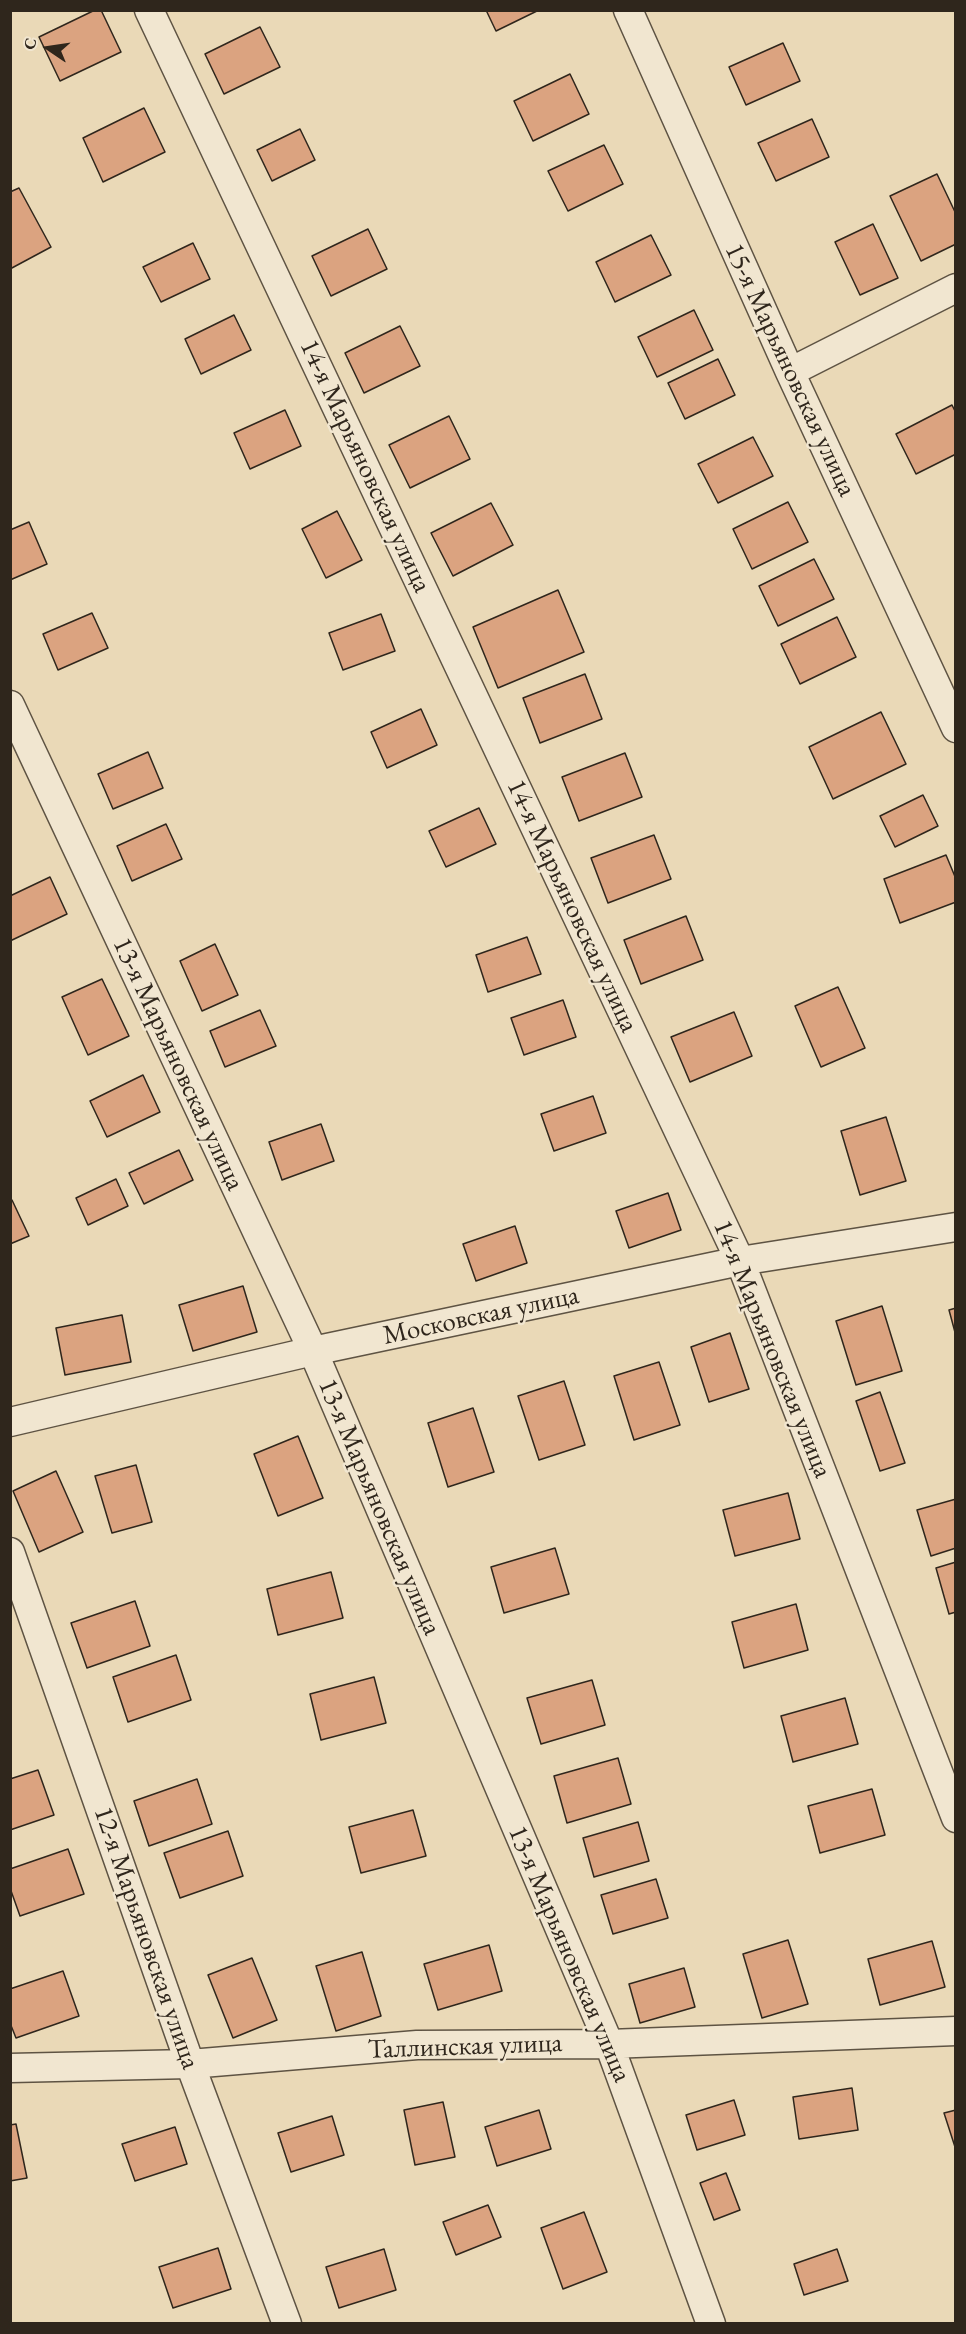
<!DOCTYPE html>
<html>
<head>
<meta charset="utf-8">
<style>
	body { margin:0 }
	#map { position:relative; width:966px; height:2334px; overflow:hidden; background:#ead9b7; font-family:"EB Garamond",serif }
	canvas { display:block }
	.frame { position:absolute; inset:0; border:12px solid #2f261c; pointer-events:none }
	.north { position:absolute; left:18px; top:18px; width:60px; height:60px; -webkit-text-stroke:4px #f1e6d0; paint-order:stroke; rotate:283deg; font-size:16px; font-weight:700; line-height:24px; text-align:center; color:#2f261c }
	.north::after { content:''; display:block; margin:auto; width:21px; height:27px; background:#2f261c; clip-path:polygon(50% 0,100% 100%,50% 72%,0 100%) }
</style>
</head>
<body>
<div id="map">
<canvas width="966" height="2334"></canvas>
<div class="frame"></div>
<div class="north">С</div>
</div>
<script>
const ctx = document.querySelector('canvas').getContext('2d');
ctx.lineJoin = 'round';
function paint(path, color) { ctx.fillStyle = color; ctx.fill(path, 'evenodd'); }
function trace(path, color, width, dash) { ctx.strokeStyle = color; ctx.lineWidth = width; ctx.lineCap = dash ? 'butt' : 'round'; ctx.setLineDash(dash || []); ctx.stroke(path); }
function label(font, color, halo, rows, align = 'center') {
  ctx.font = font + ' "EB Garamond",serif'; ctx.lineWidth = 5; ctx.setLineDash([]); ctx.textBaseline = 'middle'; ctx.strokeStyle = halo; ctx.fillStyle = color; for (const [text, x, y, turn = 0] of rows) {
    ctx.save(); ctx.translate(x, y); ctx.rotate((+turn || 0) * Math.PI / 180); ctx.textAlign = isNaN(turn) ? turn : align; if (halo) ctx.strokeText(text, 0, 0); ctx.fillText(text, 0, 0); ctx.restore();
  }
}
const building = new Path2D(`
	M95,10H101L121,52L60,81L39,37Z
	M486,10H539L496,31Z
	M260,27L280,67L224,94L205,54Z
	M783,43L800,81L746,105L729,67Z
	M570,74L589,114L533,141L514,101Z
	M144,108L165,152L103,182L83,138Z
	M812,119L829,157L776,181L758,143Z
	M300,129L315,160L272,181L257,150Z
	M604,145L623,184L568,211L548,171Z
	M937,174L956,214V244L921,261L890,196Z
	M19,188L51,247L10,269V192Z
	M873,224L898,278L860,295L835,242Z
	M368,229L387,269L331,296L312,256Z
	M651,235L671,275L615,302L596,262Z
	M193,243L210,279L161,302L143,267Z
	M694,310L713,350L657,377L638,337Z
	M234,315L251,350L201,374L185,339Z
	M400,326L420,366L364,393L345,353Z
	M718,359L735,395L685,419L668,383Z
	M952,405L956,413V454L916,474L896,434Z
	M285,410L301,446L250,469L234,433Z
	M449,416L470,459L410,488L389,445Z
	M753,437L773,476L718,503L698,464Z
	M788,502L808,542L752,569L733,529Z
	M491,503L513,545L453,576L431,533Z
	M337,511L362,560L326,578L302,529Z
	M29,522L47,564L10,580V530Z
	M814,559L834,599L778,626L759,586Z
	M558,590L584,652L498,688L473,627Z
	M92,613L108,648L58,670L43,634Z
	M381,614L395,651L343,670L329,633Z
	M837,617L856,657L800,684L781,644Z
	M585,674L602,719L540,743L523,698Z
	M421,709L437,745L387,768L371,732Z
	M881,712L906,764L833,799L809,747Z
	M148,752L163,788L113,809L98,774Z
	M625,753L642,797L579,821L562,777Z
	M923,795L938,826L895,847L880,816Z
	M479,808L496,844L446,867L429,831Z
	M166,824L182,859L132,881L117,846Z
	M654,835L671,879L608,903L591,858Z
	M946,855L956,879V902L900,923L884,879Z
	M50,877L67,914L10,941V896Z
	M686,916L703,960L641,984L624,940Z
	M527,937L541,974L488,992L476,955Z
	M215,944L238,995L202,1011L180,961Z
	M102,979L129,1036L88,1055L62,997Z
	M838,987L865,1048L821,1067L795,1006Z
	M563,1000L576,1037L524,1055L511,1018Z
	M260,1010L276,1046L225,1067L210,1031Z
	M734,1012L752,1056L690,1082L671,1037Z
	M143,1075L160,1112L107,1137L90,1101Z
	M593,1096L606,1133L554,1151L541,1114Z
	M886,1117L906,1181L860,1195L841,1131Z
	M321,1124L334,1161L282,1180L269,1142Z
	M179,1150L193,1180L144,1204L129,1173Z
	M116,1179L128,1206L88,1225L76,1198Z
	M668,1193L681,1230L629,1248L616,1211Z
	M12,1200L29,1236L10,1244V1201Z
	M515,1226L527,1263L476,1281L463,1244Z
	M243,1286L257,1332L193,1351L179,1305Z
	M882,1306L902,1371L856,1385L836,1321Z
	M956,1308V1336L949,1310Z
	M122,1315L131,1362L65,1375L56,1328Z
	M730,1333L749,1389L709,1402L691,1347Z
	M659,1362L680,1425L634,1440L614,1376Z
	M564,1381L585,1445L539,1460L518,1396Z
	M880,1392L905,1463L880,1471L856,1401Z
	M473,1408L494,1472L448,1487L428,1423Z
	M298,1436L323,1498L278,1516L254,1454Z
	M136,1465L152,1522L112,1533L95,1476Z
	M56,1471L83,1532L39,1552L13,1491Z
	M788,1493L800,1539L735,1556L723,1510Z
	M956,1499V1548L931,1556L917,1510Z
	M555,1548L569,1594L504,1613L491,1567Z
	M956,1562V1612L949,1614L936,1568Z
	M331,1572L343,1618L278,1635L267,1589Z
	M135,1601L150,1646L87,1668L71,1623Z
	M796,1604L808,1650L744,1668L732,1622Z
	M176,1655L191,1700L128,1722L113,1677Z
	M374,1677L386,1723L321,1740L310,1694Z
	M592,1680L605,1725L541,1744L527,1698Z
	M845,1698L858,1744L793,1762L781,1716Z
	M618,1758L631,1804L567,1823L554,1776Z
	M38,1770L54,1815L10,1830V1779Z
	M197,1779L212,1824L149,1846L134,1801Z
	M872,1789L885,1835L820,1853L808,1806Z
	M413,1810L426,1856L361,1873L349,1827Z
	M638,1822L649,1861L594,1877L583,1838Z
	M228,1831L243,1876L180,1898L164,1853Z
	M68,1849L84,1894L20,1916L10,1888V1869Z
	M656,1879L668,1918L613,1934L601,1895Z
	M788,1940L808,2004L762,2018L743,1954Z
	M932,1941L945,1987L880,2005L868,1959Z
	M489,1945L502,1991L438,2010L424,1964Z
	M362,1952L381,2016L336,2031L316,1966Z
	M252,1958L277,2020L233,2038L208,1975Z
	M684,1968L695,2007L640,2023L629,1984Z
	M63,1971L79,2016L16,2038L10,2023V1989Z
	M852,2088L858,2130L799,2139L793,2097Z
	M734,2100L745,2135L697,2150L686,2115Z
	M443,2102L455,2157L415,2165L404,2110Z
	M539,2110L551,2149L497,2166L485,2127Z
	M956,2110V2150L944,2113Z
	M332,2116L344,2155L291,2172L278,2133Z
	M16,2124L27,2178L10,2181V2125Z
	M175,2127L187,2164L135,2181L122,2144Z
	M726,2173L740,2210L714,2220L700,2183Z
	M488,2205L501,2237L456,2255L443,2222Z
	M584,2212L607,2272L563,2289L541,2228Z
	M218,2248L231,2289L173,2308L159,2267Z
	M384,2249L396,2290L339,2308L326,2267Z
	M837,2249L848,2281L804,2295L794,2264Z`);
paint(building, '#dba380');
trace(building, '#2f261c', 1.5);
const street = new Path2D(`
	M149,10L740,1261L956,1818
	M628,10L790,372L956,728
	M790,372L956,288
	M10,705L313,1351L609,2044L711,2324
	M10,1422L313,1351L740,1261L956,1227
	M10,1552L190,2064L287,2324
	M10,2068L190,2064L417,2045L609,2044L956,2031`);
trace(street, '#5e5343', 31);
trace(street, '#f1e6d0', 28);
label('27px', '#2f261c', '#f1e6d0', [
	["15-я Марьяновская улица",790,370,65],
	["14-я Марьяновская улица",365,466,65],
	["14-я Марьяновская улица",572,906,65],
	["13-я Марьяновская улица",178,1064,65],
	["Московская улица",481,1316,-12],
	["14-я Марьяновская улица",772,1349,68],
	["13-я Марьяновская улица",379,1507,67],
	["12-я Марьяновская улица",146,1938,71],
	["13-я Марьяновская улица",569,1954,67],
	["Таллинская улица",465,2047,-2]
]);
</script>
</body>
</html>
